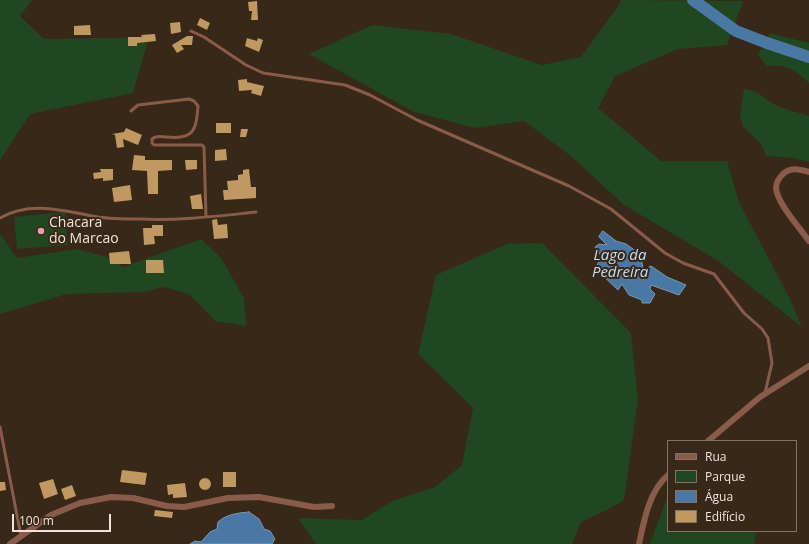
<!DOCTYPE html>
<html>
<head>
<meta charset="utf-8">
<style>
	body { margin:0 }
	#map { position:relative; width:809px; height:544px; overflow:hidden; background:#382817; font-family:"Open Sans",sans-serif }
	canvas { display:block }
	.legend { position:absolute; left:667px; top:440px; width:130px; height:92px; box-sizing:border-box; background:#382817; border:1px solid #817365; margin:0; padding:5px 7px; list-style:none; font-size:12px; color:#efe4d9 }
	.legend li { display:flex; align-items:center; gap:8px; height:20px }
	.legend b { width:20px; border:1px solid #817365 }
	.scale { position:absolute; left:12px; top:514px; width:99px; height:18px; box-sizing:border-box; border:2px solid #efe4d9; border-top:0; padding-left:5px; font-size:12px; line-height:14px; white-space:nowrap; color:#efe4d9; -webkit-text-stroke:3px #382817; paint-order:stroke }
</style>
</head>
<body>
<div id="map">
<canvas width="809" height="544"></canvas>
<ul class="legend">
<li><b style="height:5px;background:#895b4a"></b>Rua</li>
<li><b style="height:11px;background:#20471f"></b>Parque</li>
<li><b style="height:11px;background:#4978a5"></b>Água</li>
<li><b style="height:11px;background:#c09861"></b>Edifício</li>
</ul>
<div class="scale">100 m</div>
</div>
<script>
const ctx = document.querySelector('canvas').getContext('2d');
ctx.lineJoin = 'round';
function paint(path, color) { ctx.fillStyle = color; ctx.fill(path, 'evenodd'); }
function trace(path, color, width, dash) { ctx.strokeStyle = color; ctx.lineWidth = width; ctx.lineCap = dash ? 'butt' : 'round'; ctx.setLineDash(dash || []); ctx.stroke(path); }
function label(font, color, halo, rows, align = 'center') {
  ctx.font = font + ' "Open Sans",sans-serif'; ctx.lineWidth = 4; ctx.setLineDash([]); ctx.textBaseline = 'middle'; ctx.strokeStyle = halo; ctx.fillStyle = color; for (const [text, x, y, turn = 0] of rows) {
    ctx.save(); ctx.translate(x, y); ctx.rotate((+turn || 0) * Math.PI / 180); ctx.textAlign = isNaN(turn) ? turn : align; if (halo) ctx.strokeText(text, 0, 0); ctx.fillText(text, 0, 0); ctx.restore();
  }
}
paint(new Path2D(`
	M0,0H32L20,16L44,39L149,37L133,93L30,114L0,160Z
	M619,0L743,1L727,45L678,49L615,76L598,108L661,161H727L739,202L790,299L802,327L717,260L624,205L571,156L524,121L475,128L414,112L309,54L372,25L451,34L542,65L581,57L621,2Z
	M770,33L809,43V83C794,70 788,64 767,66L758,55Z
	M744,89C763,92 764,100 778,106C788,111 799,112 809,116V162L793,158L766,156L761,144L743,127L740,114Z
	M65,212L68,245L17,249L14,217Z
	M0,234L17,258L76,249L108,257L123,267L201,239L221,258L244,298L246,326L215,321L189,294L164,287L142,292L67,294L0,314Z
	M542,243L631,333L638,400L624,500L607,510L581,522L572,544H316L298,518L362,520L392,501L435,487L462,465L473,408L418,354L436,275L507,244Z
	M668,499V531H756L754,544H650L665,503Z`), '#20471f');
const water = new Path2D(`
	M603,231L616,241L626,244L633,249L642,262L643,270L651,266L667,277L686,285L679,295L651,285L650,289L655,294L650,303H642V300L629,295L622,284L618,290L595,268L602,257L595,247L599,244L607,245L599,237Z
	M249,512L259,519L264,529L270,531L275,539L272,544H190L195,541L201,542L210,532L217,529L218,522C227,514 238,513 249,512Z`);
paint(water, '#4978a5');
trace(water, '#7b98b5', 1);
trace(new Path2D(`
	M693,0L736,31L767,43L809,57`), '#4978a5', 12);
paint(new Path2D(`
	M257,1L258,20H251L252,11H249L248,2Z
	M200,18L210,23L207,30L197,25Z
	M180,22L181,32L171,34L170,23Z
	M90,25L91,35H74V26Z
	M155,34L156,41L137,43V46H128V37H142L141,35Z
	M187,36H193L192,45H181L184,49L177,53L172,45Z
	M247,38L257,41L258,38L263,40L259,52L245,46Z
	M247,79V82L264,86L261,96L251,93L252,90L239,91L238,80Z
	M216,123H231V133H216Z
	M126,128L142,135L138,145L123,139L124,147L117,148L115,135L112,134L124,132Z
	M241,129H248L246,137H240Z
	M226,149L227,160L215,161V150Z
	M134,155L145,156V160H172V170L158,171V194H148L147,171L132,170Z
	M185,160H197V169L186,170Z
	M100,169H113V180L103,181V178L94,179L93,173L101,172Z
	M249,169L251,187H256V198L224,200L223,190H228L227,181L238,180V175L243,174V170Z
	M130,185L132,200L114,202L112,188Z
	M201,194L203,209H192L190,196Z
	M217,219L218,225L227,224L228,238L214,239L212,220Z
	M152,225H163V236H154L155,244L144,245L143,228H152Z
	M129,251L131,264H110L109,253Z
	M146,260H163L164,273H146Z
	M122,470L147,473L145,485L120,482Z
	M223,472H236V487H223Z
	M199 484a6 6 0 1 1 12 0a6 6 0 1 1-12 0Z
	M53,479L58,494L44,499L39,483Z
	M0,482H5L6,490L0,491Z
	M185,483L187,497L173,498V494L168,495L167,485Z
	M72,485L76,496L65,500L61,489Z
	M155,510L173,512L172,518L154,516Z`), '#c09861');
trace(new Path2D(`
	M191,31L204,37L246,65L263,73L345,85L370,95L417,120L569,186L611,209L665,253L683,263L714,274L744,313L762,329L768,338L772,363L765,393
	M131,111L138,105L189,99L194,101L198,106C196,129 195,140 167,137C161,137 157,135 152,139V143L154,145H202L204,147L206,217
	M0,218C30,200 65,211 98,217C111,219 126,219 140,219C179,221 218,216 256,212
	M0,427L21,536`), '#895b4a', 3);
trace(new Path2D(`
	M809,172C799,169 791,167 783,174C779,178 776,182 776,188C777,203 800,228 809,241
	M708,441L760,397L809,366
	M10,544L51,515L80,503L111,497L133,498L167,506L184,507L228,498L259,497L314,507L332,506
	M639,544C644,521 649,491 668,475`), '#895b4a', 6);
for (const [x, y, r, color] of [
	[41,231,4,"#f29aad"]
]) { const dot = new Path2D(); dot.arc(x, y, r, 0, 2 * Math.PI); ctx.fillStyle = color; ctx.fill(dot); trace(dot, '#382817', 1.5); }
label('14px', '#efe4d9', '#382817', [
	["Chacara",49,223],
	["do Marcao",49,239]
], 'left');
label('italic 15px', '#c4def9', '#382817', [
	["Lago da",620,256],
	["Pedreira",620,273]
]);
</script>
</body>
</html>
